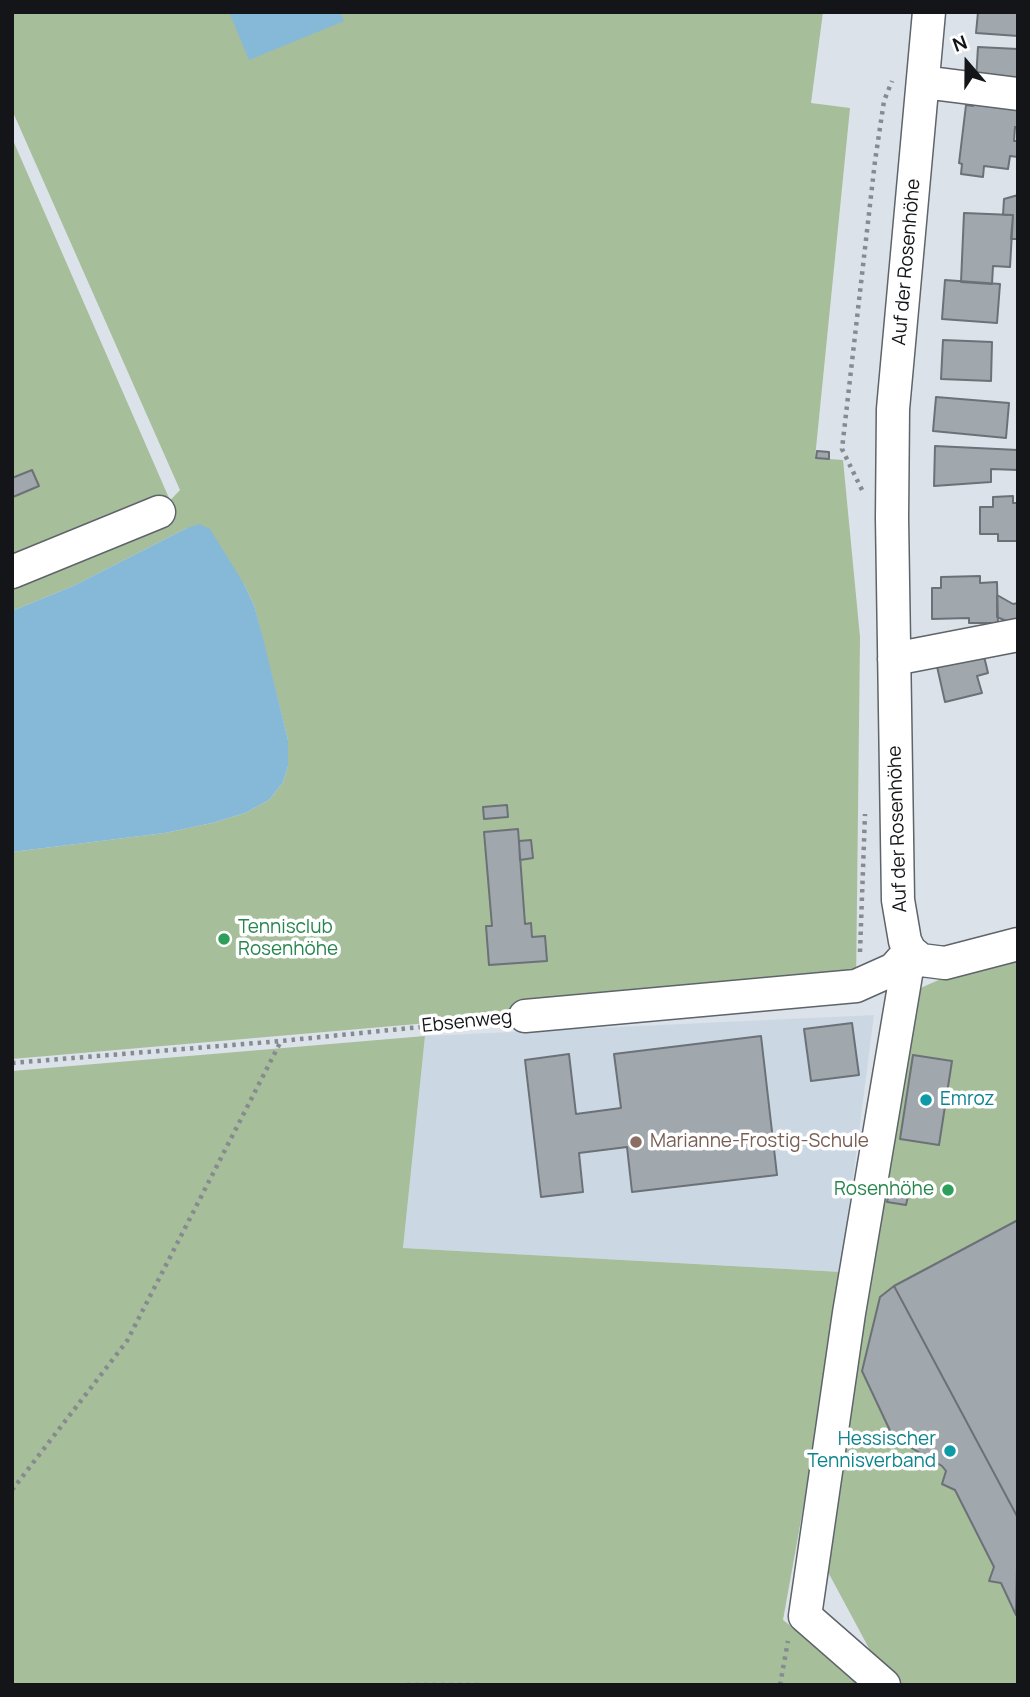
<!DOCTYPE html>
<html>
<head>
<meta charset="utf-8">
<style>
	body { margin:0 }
	#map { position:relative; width:1030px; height:1697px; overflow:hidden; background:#dbe2e9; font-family:Manrope,sans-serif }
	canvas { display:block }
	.frame { position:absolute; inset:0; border:14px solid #131518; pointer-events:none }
	.north { position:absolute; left:932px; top:28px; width:70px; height:70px; -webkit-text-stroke:5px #fff; paint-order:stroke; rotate:340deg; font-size:19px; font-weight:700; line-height:28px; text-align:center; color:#131518 }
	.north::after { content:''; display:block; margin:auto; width:24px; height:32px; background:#131518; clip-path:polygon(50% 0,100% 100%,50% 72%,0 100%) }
</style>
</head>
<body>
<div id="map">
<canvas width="1030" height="1697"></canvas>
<div class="frame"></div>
<div class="north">N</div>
</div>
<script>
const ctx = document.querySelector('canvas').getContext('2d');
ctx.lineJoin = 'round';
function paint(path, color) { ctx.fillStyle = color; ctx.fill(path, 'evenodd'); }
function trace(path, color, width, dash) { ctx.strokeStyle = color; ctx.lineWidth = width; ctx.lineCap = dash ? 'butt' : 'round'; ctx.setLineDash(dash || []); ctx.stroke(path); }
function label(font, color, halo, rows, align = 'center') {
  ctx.font = font + ' Manrope,sans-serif'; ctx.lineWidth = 7; ctx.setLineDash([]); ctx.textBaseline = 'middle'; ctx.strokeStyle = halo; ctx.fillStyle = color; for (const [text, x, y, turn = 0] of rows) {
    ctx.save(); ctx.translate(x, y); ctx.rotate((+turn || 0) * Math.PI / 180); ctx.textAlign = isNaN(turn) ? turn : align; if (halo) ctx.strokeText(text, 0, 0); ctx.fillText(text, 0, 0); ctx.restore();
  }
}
paint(new Path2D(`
	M874,1015L841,1272L403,1248L425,1036Z`), '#cbd8e4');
paint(new Path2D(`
	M12,12H823L811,103L850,108L815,458L843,460L860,637L856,986L12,1059V852L165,833L212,823L245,813L269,800L283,782L288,766V740L254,605L244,584L187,528L73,586L12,611V572L159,512L180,490L12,110ZM518,829L525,924H531L532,937L545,936L547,961L490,965L487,927L492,926L484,832Z
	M12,138L169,498L12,562Z
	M1018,960V1685H901L879,1667L828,1572L836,1485L905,995L943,978Z
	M425,1036L403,1248L841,1272L813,1453L783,1620L868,1685H12V1071Z`), '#a6be9a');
paint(new Path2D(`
	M229,12H340L344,21L249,60Z
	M199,524L210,529L244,584L254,605L263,638L288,740V766L283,782L269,800L245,813L212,823L165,833L12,852V611L73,586L187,528Z`), '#86b9d8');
const building = new Path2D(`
	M978,12H1018V36L976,33Z
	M978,47L1018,49V83L976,80Z
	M974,98L1018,108V128L1015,127L1014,141H1018V157L1010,156L1008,169L984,166L983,177L961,174L962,164L959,163L966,105L973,106Z
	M1018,195V239H1011L1013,215H1003L1004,199Z
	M964,213L1013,215L1010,267L993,266L992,284L961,282Z
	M945,280L1000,284L997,323L942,319Z
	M943,340L992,342L991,381L941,379Z
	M936,397L1009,403L1006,438L933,431Z
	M935,446L1018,450V470L991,469V482L934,486Z
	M817,451L829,452V459L816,458Z
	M32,470L39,486L13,497L12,478Z
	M1013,496V503H1018V541H998V534H980V507H993V497Z
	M980,576V583L997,582L998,623H969V618L932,619V588H941V577Z
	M997,595L1013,604L1018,603V626L997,617Z
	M983,652L988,673L977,676L982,693L945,702L936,662Z
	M507,805L508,817L484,819L483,807Z
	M518,829L525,924L531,923L532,937L545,936L547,961L489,965L486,926H492L484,832Z
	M531,840L533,858L520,860L519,841Z
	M852,1023L859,1075L811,1081L804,1029Z
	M761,1036L777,1175L632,1192L627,1147L579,1153L583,1192L541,1197L525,1060L569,1054L576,1114L621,1108L614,1054Z
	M913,1055L952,1061L939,1145L900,1139Z
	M889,1193L908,1196L906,1205L887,1202Z
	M1018,1220V1518L894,1286Z
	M894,1286L1018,1518L1016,1615L1001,1583L989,1581L994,1567L955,1490L942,1484L946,1471L942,1466L893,1437L862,1371L880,1297Z`);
paint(building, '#a0a7ad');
trace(building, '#6b7177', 2);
const minor = new Path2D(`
	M923,82L1018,94
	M12,572L159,512
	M894,659L1018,635
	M910,951L921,960L945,963L1018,944
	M525,1016L856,986L894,969L910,951
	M884,1685L805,1616L849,1313L910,951L905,941L898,900L892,518L893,409L929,12`);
trace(minor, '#5e6469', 35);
trace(new Path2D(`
	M862,490L842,449L875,161L884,101L892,81
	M860,952L865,814
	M12,1063L281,1041L500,1019
	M12,1490L127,1341L281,1041
	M407,1685H482
	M780,1685L788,1641`), '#868b90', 4.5, [3.5, 5]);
trace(minor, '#fff', 32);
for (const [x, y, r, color] of [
	[224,939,7,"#2e9e5b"],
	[926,1100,7,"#0f9aa8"],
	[636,1142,7,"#8d6e63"],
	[948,1190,7,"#2e9e5b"],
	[950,1451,7,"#0f9aa8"]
]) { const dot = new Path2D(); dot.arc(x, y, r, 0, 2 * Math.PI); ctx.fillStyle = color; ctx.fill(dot); trace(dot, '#fff', 2.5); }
label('19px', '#131518', '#fff', [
	["Auf der Rosenhöhe",907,262,-85],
	["Auf der Rosenhöhe",898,829,-92],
	["Ebsenweg",467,1022,-6]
]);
label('19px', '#27864d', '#fff', [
	["Tennisclub",238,928],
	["Rosenhöhe",238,950],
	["Rosenhöhe",934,1190,"right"]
], 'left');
label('19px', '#0d838f', '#fff', [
	["Emroz",940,1100],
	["Hessischer",936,1440,"right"],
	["Tennisverband",936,1462,"right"]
], 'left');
label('19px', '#785e54', '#fff', [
	["Marianne-Frostig-Schule",650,1142]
], 'left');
</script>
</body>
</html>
